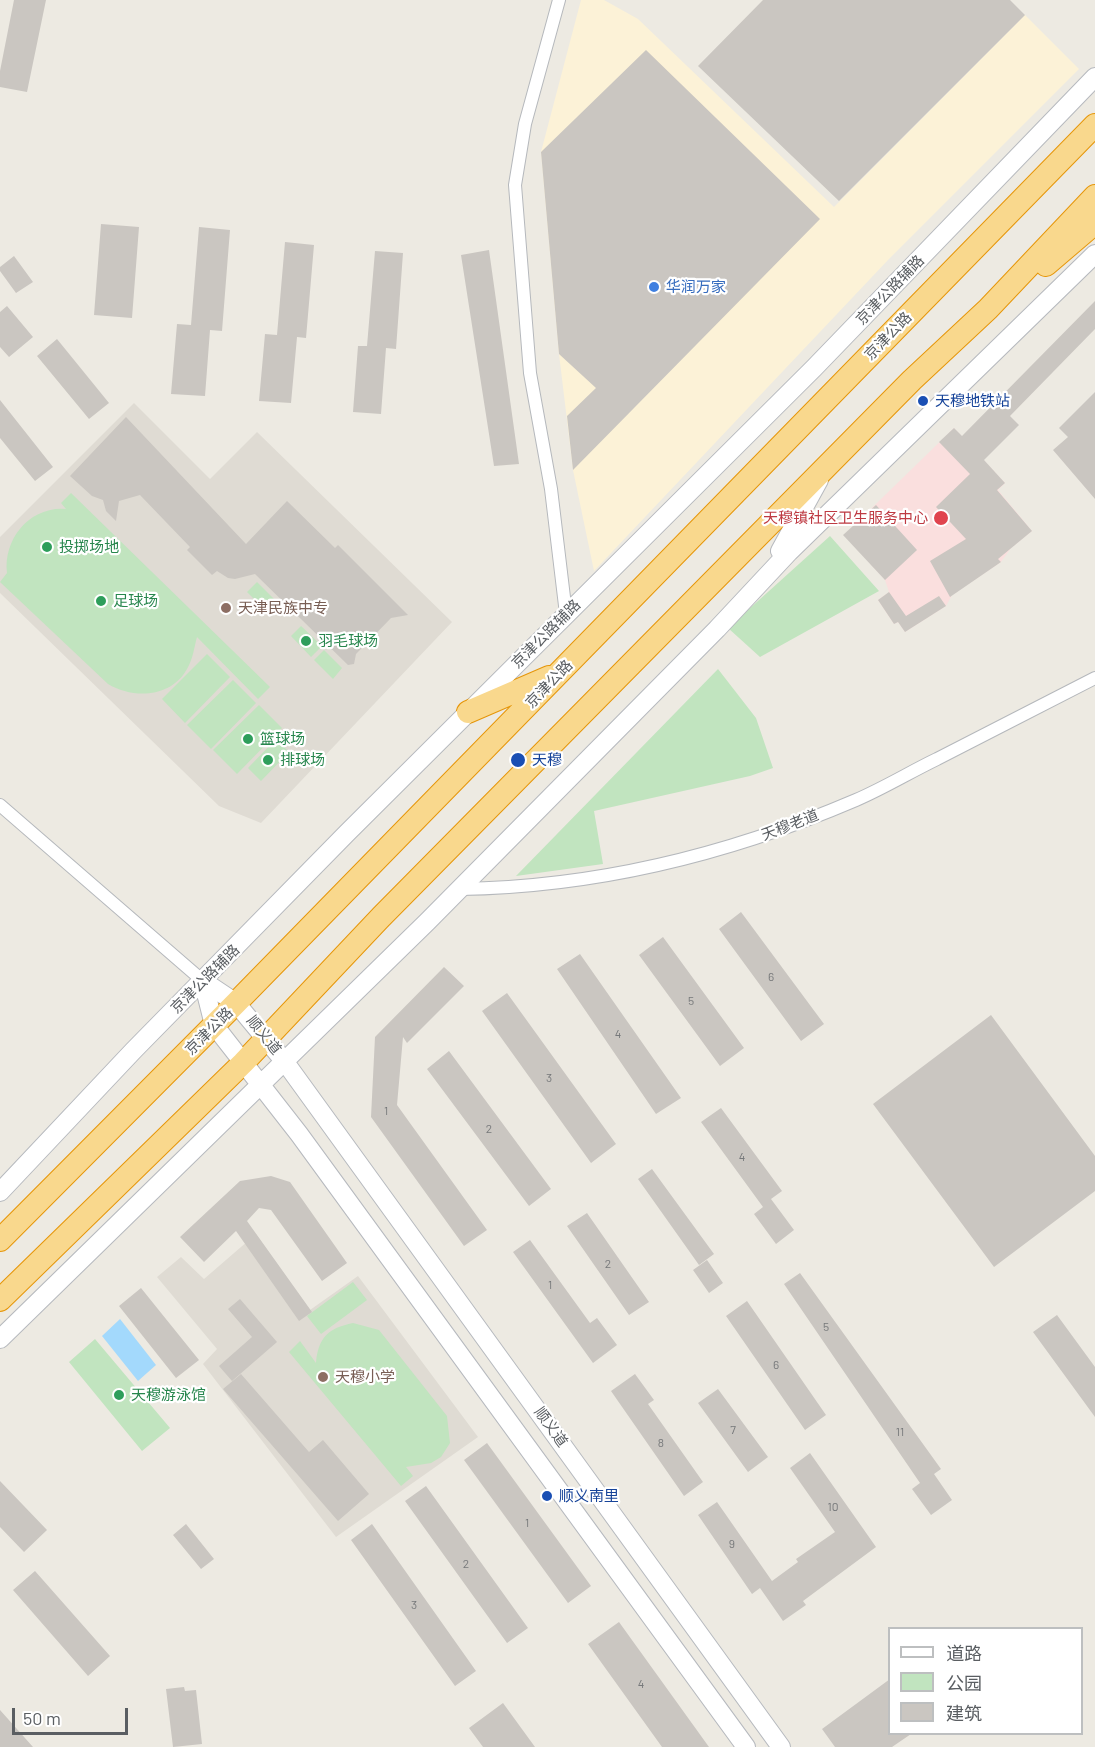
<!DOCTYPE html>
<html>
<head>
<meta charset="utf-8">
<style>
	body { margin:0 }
	#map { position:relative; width:1095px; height:1747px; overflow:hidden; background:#edeae2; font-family:Barlow,"Noto Sans SC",sans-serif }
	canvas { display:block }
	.legend { position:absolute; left:888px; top:1627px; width:195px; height:108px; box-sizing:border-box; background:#fff; border:2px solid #bdbfc0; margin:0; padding:8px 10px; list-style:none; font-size:18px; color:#5a5e62 }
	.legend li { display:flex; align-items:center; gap:12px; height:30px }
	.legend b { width:30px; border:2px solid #bdbfc0 }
	.scale { position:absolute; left:12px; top:1708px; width:116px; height:27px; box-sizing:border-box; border:3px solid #5a5e62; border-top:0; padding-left:8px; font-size:18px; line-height:21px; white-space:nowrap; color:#5a5e62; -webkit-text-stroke:4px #fff; paint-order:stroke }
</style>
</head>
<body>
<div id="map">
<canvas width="1095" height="1747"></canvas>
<ul class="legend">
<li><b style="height:8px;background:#fff"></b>道路</li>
<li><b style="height:16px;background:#c1e4bf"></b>公园</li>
<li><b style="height:16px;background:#cac6c1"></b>建筑</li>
</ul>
<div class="scale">50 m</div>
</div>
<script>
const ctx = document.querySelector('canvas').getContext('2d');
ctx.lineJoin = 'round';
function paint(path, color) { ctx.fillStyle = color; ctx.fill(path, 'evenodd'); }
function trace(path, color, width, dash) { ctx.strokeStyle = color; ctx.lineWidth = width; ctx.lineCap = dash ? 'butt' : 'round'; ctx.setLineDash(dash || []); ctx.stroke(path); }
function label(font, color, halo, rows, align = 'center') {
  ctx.font = font + ' Barlow,"Noto Sans SC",sans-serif'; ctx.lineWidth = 4.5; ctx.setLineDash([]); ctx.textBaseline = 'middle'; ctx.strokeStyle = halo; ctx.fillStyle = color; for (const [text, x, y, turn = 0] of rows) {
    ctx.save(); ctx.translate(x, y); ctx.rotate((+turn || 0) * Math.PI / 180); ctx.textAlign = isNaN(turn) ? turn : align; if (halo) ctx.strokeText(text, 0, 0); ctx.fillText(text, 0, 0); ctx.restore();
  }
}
paint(new Path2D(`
	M581,0H604L638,19L834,207L1025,15L1079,69L888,260L594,571L573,470L559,354L541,152Z`), '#fcf2d7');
paint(new Path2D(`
	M134,403L210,479L257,432L452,622L261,823L219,806L0,593V537Z
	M256,1234L310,1310L358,1276L478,1437L336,1537L203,1364L217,1349L157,1277L181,1257L204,1279Z`), '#dfdbd3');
paint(new Path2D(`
	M954,428L1005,483L998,490L1032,531L1011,548L1001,562L952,595L946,606L905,632L898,622L894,624L878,600L889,592L885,580L844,535Z`), '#fadfde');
paint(new Path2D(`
	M71,493L270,687L258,699L197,637C194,648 193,659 187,669C171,698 133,699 108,684L0,582L7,573C3,539 30,506 66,509L61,503Z
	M830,536L879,591L760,657L728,628Z
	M257,582L277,602L267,612L247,592Z
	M301,626L322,646L311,657L291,636Z
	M324,650L342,668L333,679L314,660Z
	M207,654L230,677L185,723L162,699Z
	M718,669L756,718L773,768L750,776L594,811L603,864L516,876Z
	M233,680L256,703L211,749L187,725Z
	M259,705L282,728L237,774L213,750Z
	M276,739L289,752L261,781L248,768Z
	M353,1282L367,1300L321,1334L307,1316Z
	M353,1323L379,1330L447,1416L450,1443L441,1457L431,1463L406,1467L413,1476L401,1486L289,1352L300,1341L316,1363C318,1338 328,1328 353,1323Z
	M95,1339L170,1428L142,1451L69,1362Z`), '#c1e4bf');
paint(new Path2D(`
	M120,1319L156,1365L138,1381L102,1336Z`), '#a3d9fc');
paint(new Path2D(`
	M14,0H46L27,92L0,87V71Z
	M763,0H1010L1025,15L839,201L698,66Z
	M646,50L820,219L573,470L567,416L596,388L559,354L541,152Z
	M101,224L139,227L132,318L94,315Z
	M199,227L230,230L222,331L210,330L205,396L171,394L177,324L191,325Z
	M285,242L314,245L306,338L297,337L291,403L259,401L265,334L277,335Z
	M489,250L519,464L494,466L461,255Z
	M375,251L403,253L396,349L386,348L381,414L353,412L358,346H367Z
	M14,256L33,282L16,293L0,271V267Z
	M1095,301V329L1010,416L1019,425L984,460L1005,483L997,490L1032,531L998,559L1001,562L950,597L930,561L966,539L936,507L970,474L939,442L954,428L962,436Z
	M7,306L33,337L9,357L0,347V312Z
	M57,339L109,403L89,419L37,356Z
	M1095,392V499L1053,450L1068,437L1059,428Z
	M0,400L53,467L35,481L0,438Z
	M126,417L246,544L287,501L335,548L338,545L408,615L391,618L356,654L354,664L348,665L255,574L235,579L228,578L217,571L212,575L187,550L190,547L140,495L119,501L116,521L106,511L103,500L92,496L70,476Z
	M876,505L917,550L885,580L843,535Z
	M889,592L906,616L939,596L946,606L905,632L898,622L894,624L878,600Z
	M741,912L824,1024L801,1041L719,929Z
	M663,937L744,1048L720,1066L639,955Z
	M580,954L681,1098L656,1114L557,969Z
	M444,967L464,986L407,1043L403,1037L397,1105L487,1230L464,1246L371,1117L375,1037Z
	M507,993L616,1144L591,1163L482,1011Z
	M991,1015L1095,1156V1191L994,1267L873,1104Z
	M449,1051L551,1189L529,1206L427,1069Z
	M721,1108L782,1191L771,1199L794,1230L776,1244L754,1214L763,1207L701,1122Z
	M652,1169L714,1254L699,1265L638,1179Z
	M271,1176L290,1182L347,1263L322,1281L271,1210L259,1208L247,1221L312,1312L299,1321L236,1231L204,1262L180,1237L240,1181Z
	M587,1213L649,1302L629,1315L567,1226Z
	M530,1240L590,1323L597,1318L617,1345L593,1363L513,1252Z
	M707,1260L723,1283L709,1293L693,1270Z
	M800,1273L941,1469L934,1474L952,1500L931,1515L912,1489L920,1483L784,1284Z
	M141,1288L199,1360L176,1378L119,1306Z
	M240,1299L277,1342L232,1381L219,1366L252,1337L228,1309Z
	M747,1301L826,1415L805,1430L726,1316Z
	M1057,1315L1095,1367V1417L1033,1332Z
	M241,1374L309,1452L323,1440L369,1494L338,1521L223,1389Z
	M635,1374L654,1400L648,1404L703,1482L684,1496L611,1391Z
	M718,1389L768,1457L748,1472L698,1403Z
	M487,1443L591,1586L568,1603L464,1460Z
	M810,1453L876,1547L803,1601L806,1605L783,1621L760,1588L752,1594L698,1515L717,1502L772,1581L798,1562L796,1559L835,1532L790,1468Z
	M0,1481L47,1530L24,1552L0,1527Z
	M426,1486L528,1628L507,1643L405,1501Z
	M186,1524L214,1559L201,1569L173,1535Z
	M372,1524L476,1671L455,1686L351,1540Z
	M35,1571L110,1656L88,1676L13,1590Z
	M619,1622L709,1747H662L588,1644Z
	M890,1679V1734H911L892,1747H835L822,1729Z
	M184,1687L185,1691L196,1690L202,1744L173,1747L166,1689Z
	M503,1703L535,1747H483L469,1728Z
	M0,1710L33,1747H0Z`), '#cac6c1');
const street = new Path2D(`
	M559,0L525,124L515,185L530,373L551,489L566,614
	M0,805L203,981
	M460,889C597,887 730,854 856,800C884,788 910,772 937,759C990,732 1042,705 1095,678`);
const secondary = new Path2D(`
	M780,551L819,480
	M203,981L236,1003L285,1062L781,1747
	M203,981L214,1025L299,1134L746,1747
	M0,1192L133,1051L347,833L814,368L1095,77
	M0,1339L427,922L717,629L789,552L1095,254`);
const highway = new Path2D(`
	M1046,265L1095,223
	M468,712L549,677
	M0,1240L236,1003L1095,125
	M0,1300L243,1063L381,917L912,380L988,309L1095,196`);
trace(street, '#b5b8bc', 14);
trace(secondary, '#b6b9be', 20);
trace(highway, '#e69609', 24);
trace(street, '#fff', 12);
trace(secondary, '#fff', 18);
trace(highway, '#f9d88d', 22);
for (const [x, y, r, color] of [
	[654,287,6,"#3f7fe0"],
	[923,401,6,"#1a4fb4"],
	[941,518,8,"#e0444e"],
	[47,547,6,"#2e9e5b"],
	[101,601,6,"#2e9e5b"],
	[226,608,6,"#8d6e63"],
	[306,641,6,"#2e9e5b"],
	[248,739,6,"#2e9e5b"],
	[268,760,6,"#2e9e5b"],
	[518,760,8,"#1a4fb4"],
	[323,1377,6,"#8d6e63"],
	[119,1395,6,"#2e9e5b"],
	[547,1496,6,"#1a4fb4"]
]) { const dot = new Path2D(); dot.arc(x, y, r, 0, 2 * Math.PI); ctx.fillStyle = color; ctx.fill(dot); trace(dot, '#fff', 2); }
label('12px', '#76787a', null, [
	["6",771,977],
	["5",691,1001],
	["4",618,1034],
	["3",549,1078],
	["1",386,1111],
	["2",489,1129],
	["4",742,1157],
	["2",608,1264],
	["1",550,1285],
	["5",826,1327],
	["6",776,1365],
	["7",733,1430],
	["11",900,1432],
	["8",661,1443],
	["10",833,1507],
	["1",527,1523],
	["9",732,1544],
	["2",466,1564],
	["3",414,1605],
	["4",641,1684]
]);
label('15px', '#366cbe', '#fff', [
	["华润万家",666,287]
], 'left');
label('15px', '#5a5e62', '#fff', [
	["京津公路辅路",890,290,-46],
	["京津公路",888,336,-46],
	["京津公路辅路",546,634,-45],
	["京津公路",549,684,-46],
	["天穆老道",790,825,-21],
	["京津公路辅路",205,979,-45],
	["京津公路",209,1031,-45],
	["顺义道",264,1035,51],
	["顺义道",551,1427,54]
]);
label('15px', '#164399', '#fff', [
	["天穆地铁站",935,401],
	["天穆",532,760],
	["顺义南里",559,1496]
], 'left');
label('15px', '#be3a42', '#fff', [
	["天穆镇社区卫生服务中心",928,518]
], 'right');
label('15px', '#27864d', '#fff', [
	["投掷场地",59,547],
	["足球场",113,601],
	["羽毛球场",318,641],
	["篮球场",260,739],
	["排球场",280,760],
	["天穆游泳馆",131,1395]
], 'left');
label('15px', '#785e54', '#fff', [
	["天津民族中专",238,608],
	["天穆小学",335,1377]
], 'left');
</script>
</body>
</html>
